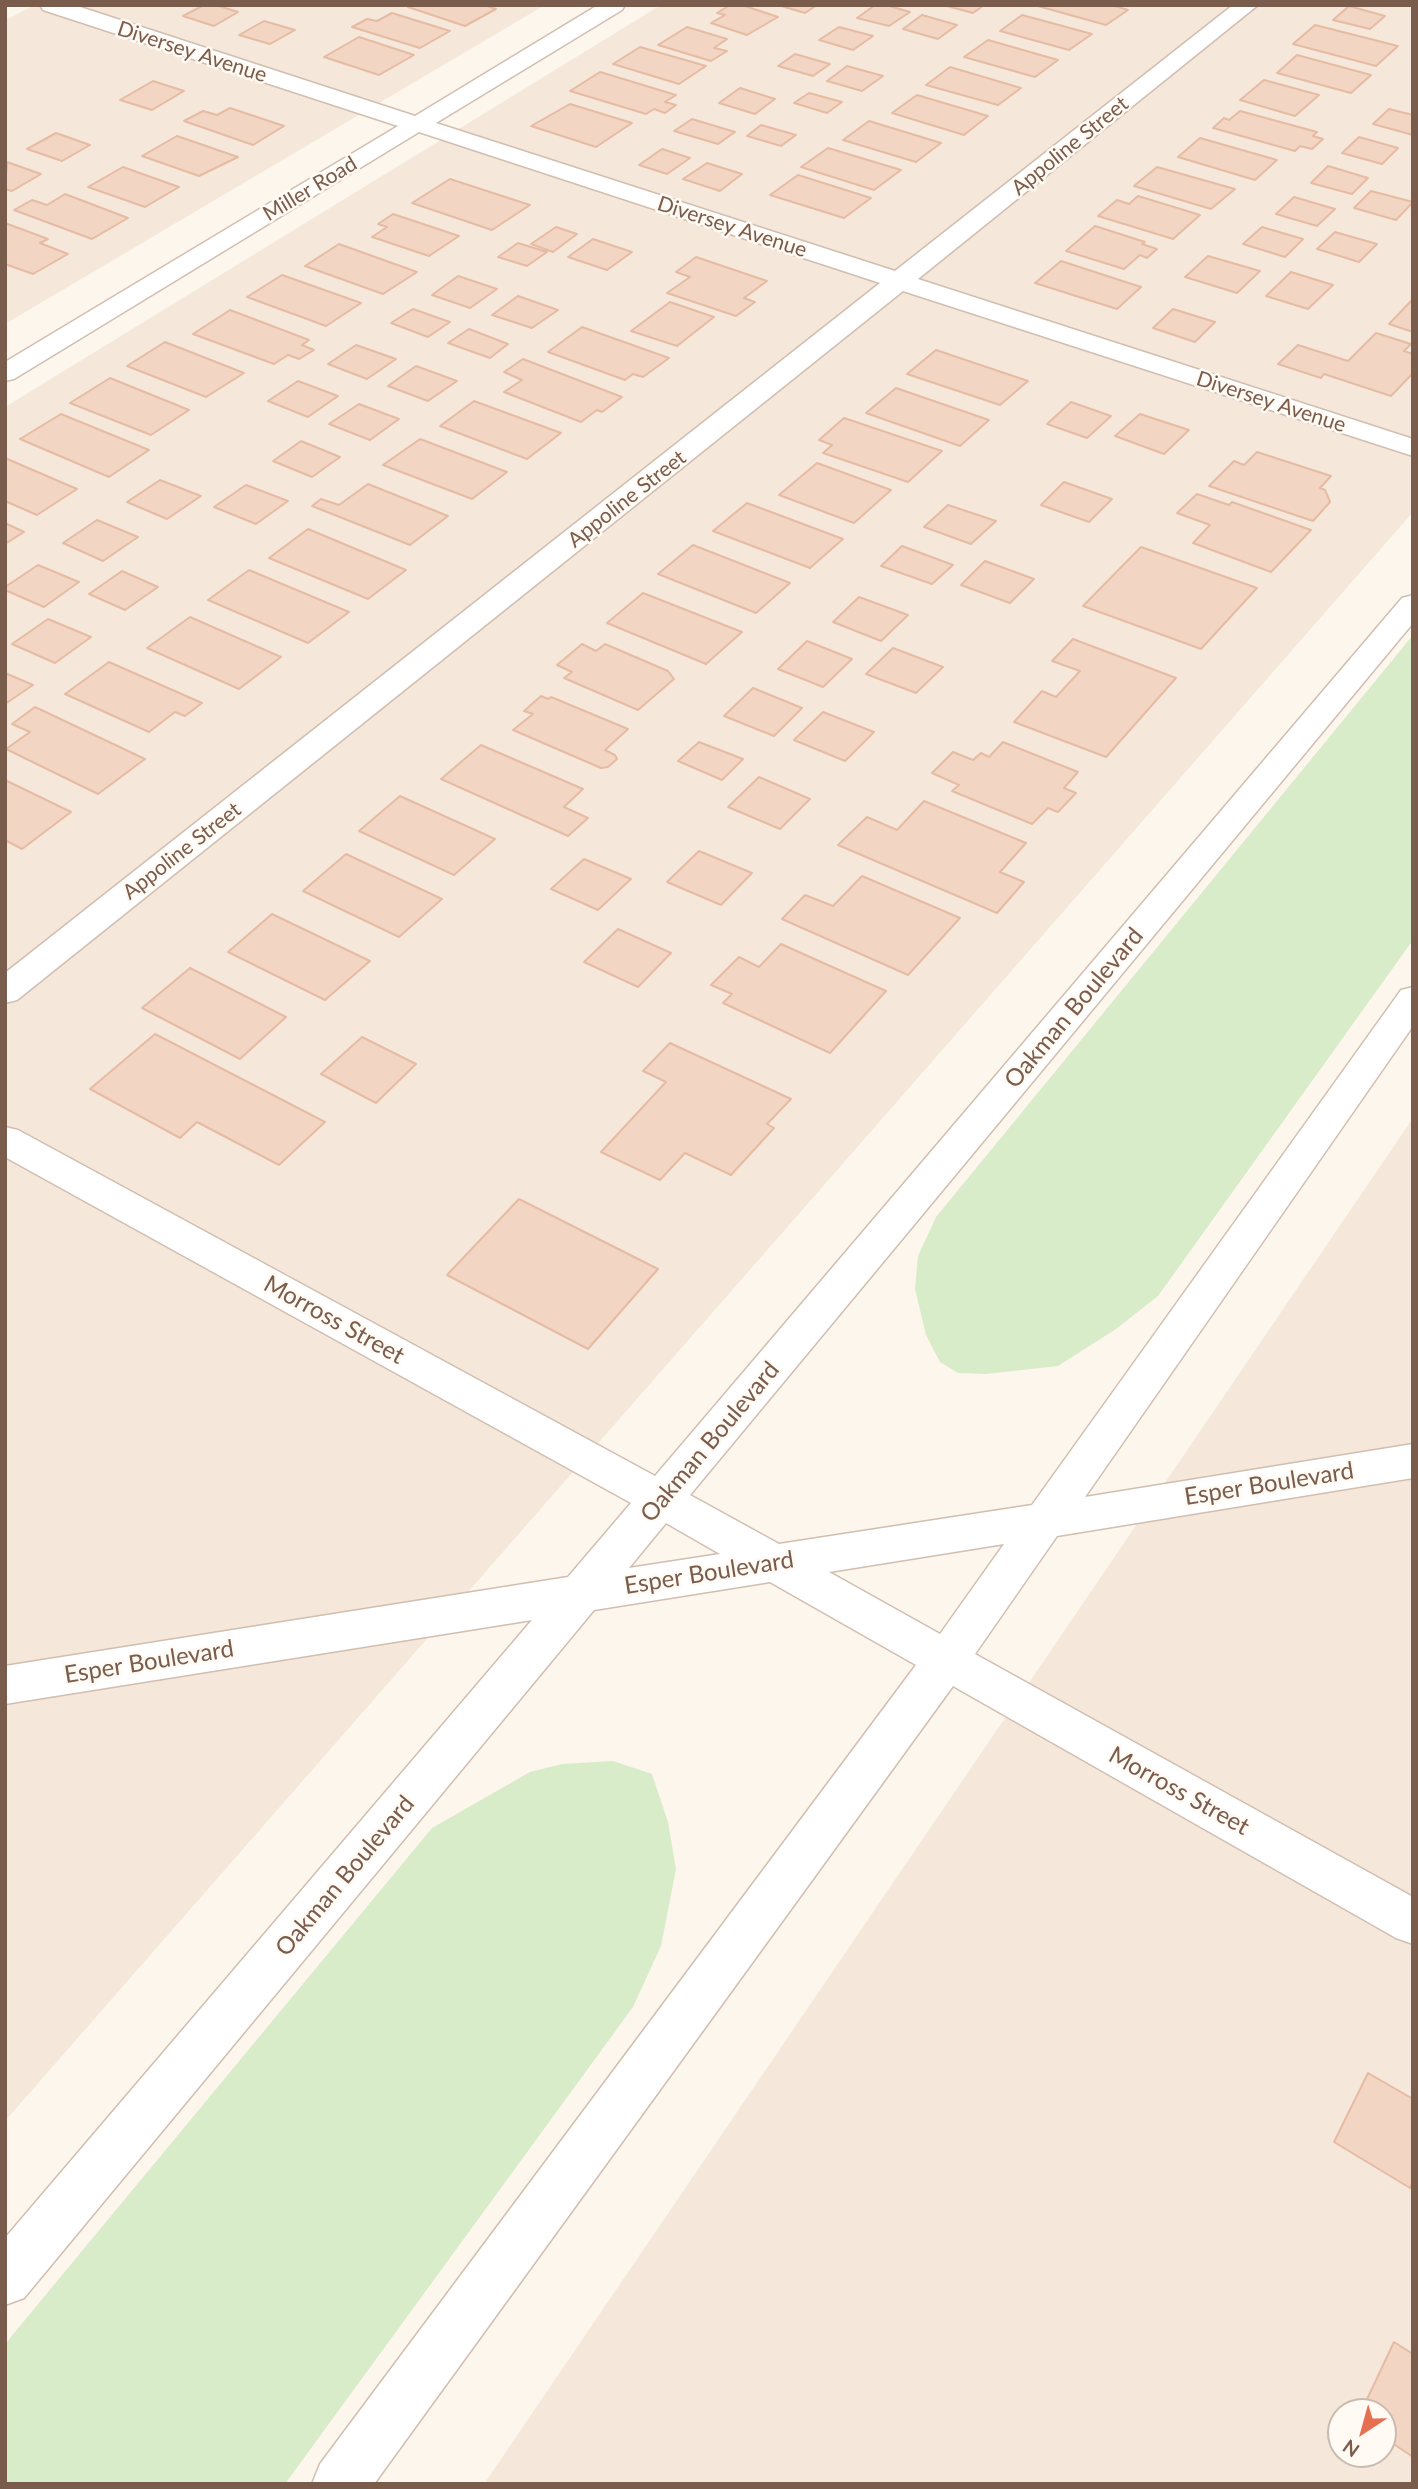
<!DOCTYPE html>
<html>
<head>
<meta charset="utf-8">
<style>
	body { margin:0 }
	#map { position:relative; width:1418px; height:2489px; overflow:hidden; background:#fdf6ec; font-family:Lato,sans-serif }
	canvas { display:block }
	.frame { position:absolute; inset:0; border:7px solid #7a5c4d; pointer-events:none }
	.north { position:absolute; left:1327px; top:2398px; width:70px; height:70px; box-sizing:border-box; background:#fffaf3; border:2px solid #cabbb1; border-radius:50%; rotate:216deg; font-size:19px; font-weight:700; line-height:28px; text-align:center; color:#7a5c4d }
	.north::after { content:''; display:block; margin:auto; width:24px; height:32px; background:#e76f51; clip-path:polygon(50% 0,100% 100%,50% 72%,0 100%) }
</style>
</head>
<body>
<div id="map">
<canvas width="1418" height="2489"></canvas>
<div class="frame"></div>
<div class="north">N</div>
</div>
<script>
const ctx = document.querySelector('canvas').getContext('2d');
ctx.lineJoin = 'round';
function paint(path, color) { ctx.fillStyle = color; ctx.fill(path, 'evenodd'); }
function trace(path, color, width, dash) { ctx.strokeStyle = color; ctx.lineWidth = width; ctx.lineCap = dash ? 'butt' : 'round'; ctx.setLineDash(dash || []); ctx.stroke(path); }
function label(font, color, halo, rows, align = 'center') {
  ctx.font = font + ' Lato,sans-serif'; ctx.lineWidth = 5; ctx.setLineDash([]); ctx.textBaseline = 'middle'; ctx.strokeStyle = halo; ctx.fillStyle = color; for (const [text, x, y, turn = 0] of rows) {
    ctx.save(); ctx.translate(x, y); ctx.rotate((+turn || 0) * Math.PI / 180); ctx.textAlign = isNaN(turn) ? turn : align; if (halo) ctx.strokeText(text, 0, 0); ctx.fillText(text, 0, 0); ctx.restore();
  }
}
paint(new Path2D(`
	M35,5H545L5,324V20Z
	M661,5H1413V512L5,2121V407Z
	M1413,1118V2484H484ZM1341,2412H1383V2454H1341Z`), '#f5e8da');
paint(new Path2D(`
	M1413,635V940L1158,1296L1116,1329L1058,1366L986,1374L958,1373L940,1362L926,1335L915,1289L918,1256L936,1217Z
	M613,1761L652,1774L668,1822L676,1869L661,1946L633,2007L285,2484H5V2344L432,1828L530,1772L562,1764Z`), '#d8ecc9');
const building = new Path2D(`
	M204,5H216L238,12L214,26L183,16Z
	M411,5H484L496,9L465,26L408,7Z
	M730,5H742L778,17L747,35L711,23L725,15L717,13Z
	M778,5H817L805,13Z
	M875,5H886L910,12L889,26L857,18Z
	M943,5H984L973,13Z
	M1034,5H1112L1128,10L1106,25Z
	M1349,6L1385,16L1370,29L1333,20Z
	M392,13L450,31L420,48L352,27L367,19L377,21Z
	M922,15L957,25L938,39L903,29Z
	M1022,15L1092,34L1069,50L1000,31Z
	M264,21L295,30L270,44L239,35Z
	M1315,25L1398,46L1376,66L1293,44Z
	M687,27L727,39L714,48L727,51L711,61L658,45Z
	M839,27L873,36L853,50L819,40Z
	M359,37L414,55L379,75L324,57Z
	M988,40L1058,60L1035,77L964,57Z
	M640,47L706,66L679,84L613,64Z
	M795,54L830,64L813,76L778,66Z
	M1297,55L1371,75L1351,93L1277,73Z
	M847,66L883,76L862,91L827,81Z
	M950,67L1021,88L998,105L926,85Z
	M600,72L676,95L665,102L676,105L665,113L654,109L646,114L570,91Z
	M1264,80L1319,95L1295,116L1240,100Z
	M153,81L184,91L152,110L120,100Z
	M740,88L775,99L755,114L719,103Z
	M809,93L842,102L827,113L794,103Z
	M917,95L988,116L964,135L892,113Z
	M570,104L632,123L596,147L531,126Z
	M230,108L284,126L253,145L184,121L203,111L217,115Z
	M1389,109L1413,115V135L1373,124Z
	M1240,111L1317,132L1313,136L1323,139L1312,149L1300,146L1295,151L1213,128L1224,118L1229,120Z
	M692,119L735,132L718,144L674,131Z
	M869,121L941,143L916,162L843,140Z
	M761,125L796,135L781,146L747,136Z
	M56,133L90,145L62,161L27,149Z
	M177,136L238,157L199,176L142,156Z
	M1359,137L1398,148L1382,164L1342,153Z
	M1200,138L1277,160L1255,180L1178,157Z
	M828,148L901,170L874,190L801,167Z
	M662,149L690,158L667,174L639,165Z
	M7,162L41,174L12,191L5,189Z
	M707,163L742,174L720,191L683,179Z
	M1328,166L1368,178L1352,194L1311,183Z
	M123,167L179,187L145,207L88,187Z
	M1157,167L1235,189L1211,209L1134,186Z
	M798,175L871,198L844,218L770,195Z
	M450,179L530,205L492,230L412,203Z
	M1371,191L1413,202L1396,220L1354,208Z
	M65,194L128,218L92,239L14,210L32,200L47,205Z
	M1138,196L1200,215L1173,239L1098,216L1117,200L1129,204Z
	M1294,197L1335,209L1317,226L1276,214Z
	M393,214L459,236L429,256L372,237L387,227L378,224Z
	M5,223L48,239L40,243L68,254L33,274L5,264Z
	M1095,226L1145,242L1142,244L1157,249L1147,258L1140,255L1124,269L1066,251Z
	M556,227L577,234L553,252L531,244Z
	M1262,227L1303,239L1285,257L1243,244Z
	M1335,232L1377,244L1359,262L1317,249Z
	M593,239L632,252L607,270L568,257Z
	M518,243L547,252L527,266L498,257Z
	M339,244L417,272L383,294L305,266Z
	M1208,256L1260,271L1237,293L1185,277Z
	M696,257L767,281L744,298L755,302L736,316L667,293L690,277L676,272Z
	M1061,261L1141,287L1117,309L1035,283Z
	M1291,272L1333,285L1308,309L1266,296Z
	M282,275L361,303L326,326L247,297Z
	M458,276L497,289L470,308L432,295Z
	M518,296L558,310L532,328L492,315Z
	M1413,299V332L1389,324Z
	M670,302L714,317L677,346L631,331Z
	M413,309L450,322L428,337L391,323Z
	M1173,309L1215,322L1195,342L1153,328Z
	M230,310L309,340L302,345L314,350L299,359L288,355L274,364L193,334Z
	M582,327L669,358L643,377L633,374L625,380L548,352Z
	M469,329L508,344L490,358L448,343Z
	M1376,333L1411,344L1404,351L1413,354V373L1391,396L1324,374L1321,378L1278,364L1298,345L1348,361Z
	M165,342L244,373L206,397L127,366Z
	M356,345L396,359L367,379L328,364Z
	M936,350L1028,381L1000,405L907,374Z
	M523,359L622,397L602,412L597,410L581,422L504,392L522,380L504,372Z
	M416,366L457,381L428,401L388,386Z
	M110,378L189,410L151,435L70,403Z
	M298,381L338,396L308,417L268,401Z
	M896,388L989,420L960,446L866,413Z
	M474,401L561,433L527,459L440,426Z
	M1071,402L1111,416L1087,438L1047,424Z
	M359,404L399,419L370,440L329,424Z
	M61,414L149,450L109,477L20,439Z
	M1140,414L1189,430L1164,454L1115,436Z
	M844,418L942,451L908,482L823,453L832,445L819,440Z
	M420,439L507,472L472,499L383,465Z
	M301,441L340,457L312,477L273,461Z
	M1257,452L1331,476L1320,488L1325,490L1330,502L1313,521L1209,486L1234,461L1244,465Z
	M5,458L77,489L37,515L5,501Z
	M817,463L891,490L854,523L779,495Z
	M160,480L201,496L167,519L127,502Z
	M1064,482L1112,499L1089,522L1041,505Z
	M368,484L448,516L410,545L312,506L321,499L339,505Z
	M246,485L288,501L256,524L214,507Z
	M1197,494L1229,505L1232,502L1311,530L1271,572L1193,543L1210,525L1177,513Z
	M747,503L843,539L810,568L713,531Z
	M948,505L996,521L971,544L924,527Z
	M97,520L138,537L103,561L63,543Z
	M5,523L24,532L5,544Z
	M308,529L406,570L368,599L269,558Z
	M693,545L790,583L756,613L658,574Z
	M902,546L953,565L932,584L881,566Z
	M1141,547L1257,588L1201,649L1083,606Z
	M985,561L1034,579L1010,603L961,585Z
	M38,565L79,582L44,607L5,590V587Z
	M249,570L349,612L308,643L208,600Z
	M122,571L158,587L125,610L89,594Z
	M643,593L742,632L706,664L607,623Z
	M859,597L908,615L881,641L833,622Z
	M190,617L281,657L239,689L147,648Z
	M48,619L91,637L55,663L12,644Z
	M1073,639L1176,678L1106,757L1014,722L1042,691L1056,697L1080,671L1052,661Z
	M807,641L852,659L823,687L778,669Z
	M582,644L596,651L605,644L668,671L674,679L638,710L564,678L572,672L557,665Z
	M893,648L943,667L916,693L866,674Z
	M109,662L202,703L185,716L175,712L149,732L65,694Z
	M5,673L33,685L5,704Z
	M753,688L802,708L774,736L724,716Z
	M541,696L548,699L551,697L628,729L605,750L615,755L617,759L608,767L601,768L513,730L533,714L524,711Z
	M35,707L145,759L98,794L6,749L30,732L12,724Z
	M823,712L874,732L845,761L794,740Z
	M699,742L743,759L722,780L678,761Z
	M1003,742L1078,772L1064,788L1076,793L1058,812L1048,808L1032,824L952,791L959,785L932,773L953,752L973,760L981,753L989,757Z
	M481,745L583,789L564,807L588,818L568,836L441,779Z
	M759,777L810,799L780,829L728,807Z
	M5,780L71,812L22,849L5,840Z
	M400,796L495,839L454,875L359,831Z
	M924,801L1026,843L1000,872L1024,882L997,913L838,845L867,817L897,830Z
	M699,851L752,873L721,905L667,882Z
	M346,854L442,899L399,937L303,891Z
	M584,859L631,879L598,910L551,889Z
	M862,876L960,918L908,975L782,919L805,895L833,906Z
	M272,914L370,961L325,1000L228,952Z
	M618,929L671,953L638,987L584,962Z
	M781,944L886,991L830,1053L723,1003L732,994L711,985L739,957L759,967Z
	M190,968L286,1017L240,1059L142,1008Z
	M155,1034L325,1122L279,1165L197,1122L180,1138L90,1089Z
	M362,1037L416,1064L376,1103L321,1074Z
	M670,1043L791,1099L767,1124L774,1128L731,1175L685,1153L660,1180L601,1152L666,1082L643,1071Z
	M519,1199L658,1269L588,1349L447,1275Z
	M1368,2073L1413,2099V2181L1410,2188L1334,2142Z
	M1394,2342L1413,2354V2457L1383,2437V2412H1361Z`);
paint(building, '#f3d5c3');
trace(building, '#e6bba3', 2);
const minor = new Path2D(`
	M40,5H74L415,116L598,5H625L622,10L436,123L895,271L1233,5H1258L918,279L1413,439V456L903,291L17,1000L5,1003V973L880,283L419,132L14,379L5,381V362L398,126L43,10Z
	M1413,595V623L690,1495L779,1544L1032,1505L1401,990L1413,987V1026L1085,1497L1413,1444V1478L1057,1536L975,1654L1413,1897V1944L1396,1938L953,1686L374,2484H312L320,2464L916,1665L770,1582L594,1610L24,2298L5,2305V2238L532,1620L5,1704V1666L568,1577L631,1503L5,1157V1127L18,1130L655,1476L1402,598ZM666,1523L720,1554L629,1568ZM1004,1544L940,1634L829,1572Z`);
trace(minor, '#d1beb0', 3);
paint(minor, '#fff');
label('21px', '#7a5c4d', '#fffaf3', [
	["Diversey Avenue",192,52,18],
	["Appoline Street",1070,146,-39],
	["Miller Road",310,189,-31],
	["Diversey Avenue",732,227,18],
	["Diversey Avenue",1271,402,18],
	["Appoline Street",627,499,-38],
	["Appoline Street",182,851,-38]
]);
label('24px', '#7a5c4d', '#fffaf3', [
	["Oakman Boulevard",1074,1008,-50],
	["Morross Street",334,1320,29],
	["Oakman Boulevard",710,1442,-50],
	["Esper Boulevard",1269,1484,-9],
	["Esper Boulevard",709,1573,-9],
	["Esper Boulevard",149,1662,-9],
	["Morross Street",1179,1791,29],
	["Oakman Boulevard",345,1876,-50]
]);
</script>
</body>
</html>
